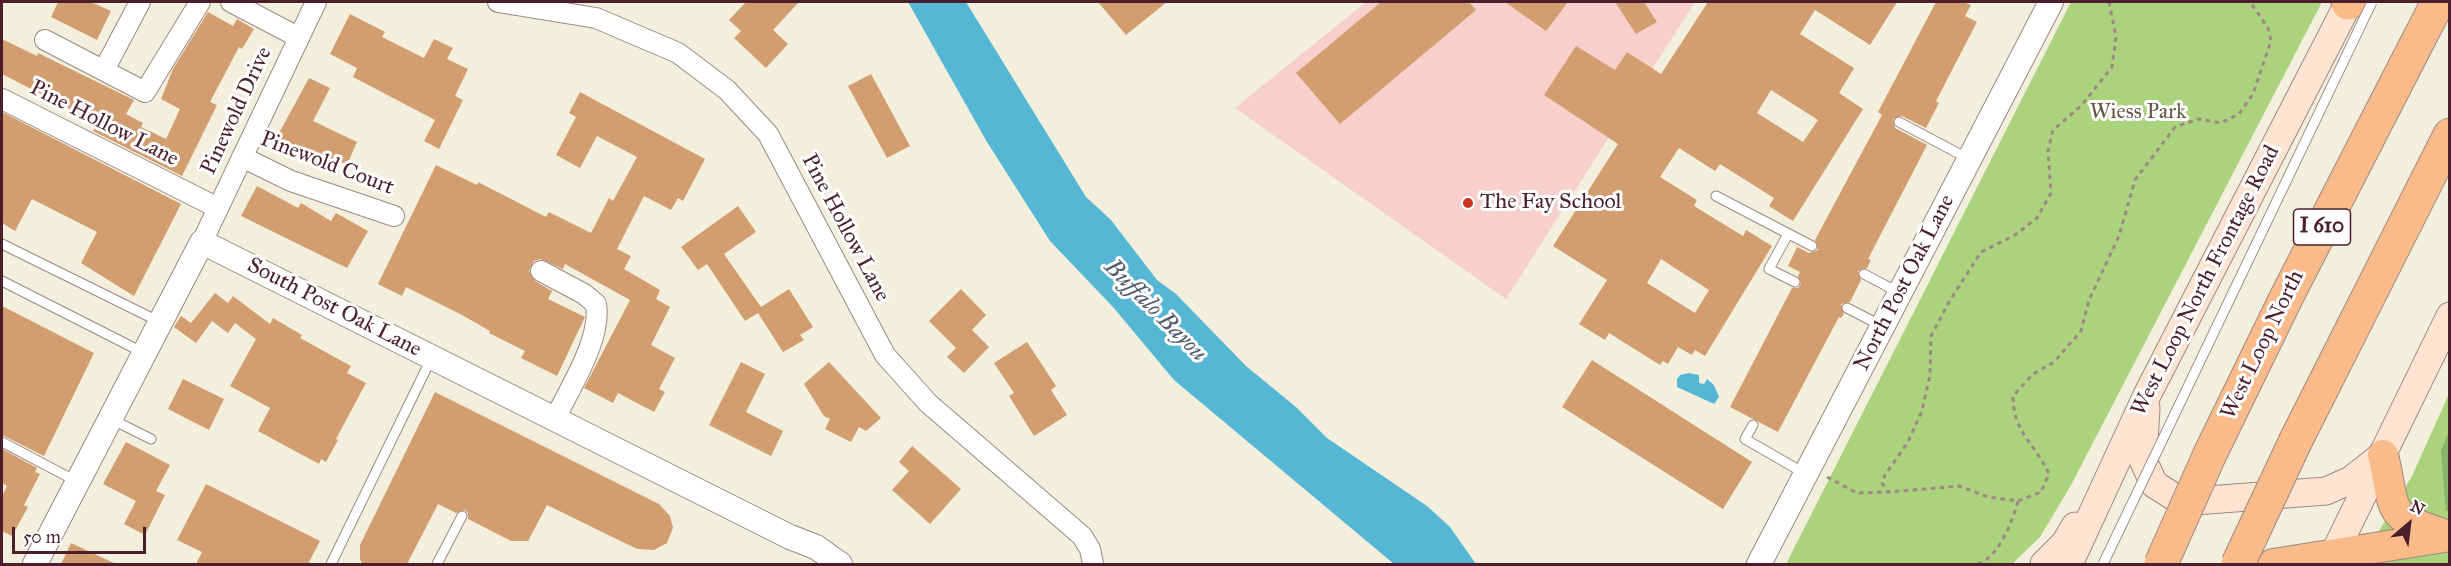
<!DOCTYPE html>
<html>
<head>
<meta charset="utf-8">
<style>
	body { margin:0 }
	#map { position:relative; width:2451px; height:566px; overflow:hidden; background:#f3efdd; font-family:"IM FELL Great Primer",serif }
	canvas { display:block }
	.frame { position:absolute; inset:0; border:3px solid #4a1f2b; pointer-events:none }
	.north { position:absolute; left:2379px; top:494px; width:60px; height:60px; -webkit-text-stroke:4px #fff; paint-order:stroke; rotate:28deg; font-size:16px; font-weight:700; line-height:24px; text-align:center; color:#4a1f2b }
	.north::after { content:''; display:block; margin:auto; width:21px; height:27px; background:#4a1f2b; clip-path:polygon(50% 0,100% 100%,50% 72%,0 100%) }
	.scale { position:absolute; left:12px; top:527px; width:134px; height:27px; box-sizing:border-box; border:3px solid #4a1f2b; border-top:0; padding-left:8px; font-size:18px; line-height:21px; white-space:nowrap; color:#4a1f2b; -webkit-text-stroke:4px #fff; paint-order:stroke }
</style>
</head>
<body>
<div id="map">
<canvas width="2451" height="566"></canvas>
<div class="frame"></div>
<div class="north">N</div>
<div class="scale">50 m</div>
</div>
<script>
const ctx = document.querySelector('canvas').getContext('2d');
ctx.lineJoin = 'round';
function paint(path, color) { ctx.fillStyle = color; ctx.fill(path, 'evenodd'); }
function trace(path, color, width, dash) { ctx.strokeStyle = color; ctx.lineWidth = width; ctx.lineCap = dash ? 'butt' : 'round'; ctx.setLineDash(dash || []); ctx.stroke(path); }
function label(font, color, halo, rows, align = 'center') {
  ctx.font = font + ' "IM FELL Great Primer",serif'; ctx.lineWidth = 6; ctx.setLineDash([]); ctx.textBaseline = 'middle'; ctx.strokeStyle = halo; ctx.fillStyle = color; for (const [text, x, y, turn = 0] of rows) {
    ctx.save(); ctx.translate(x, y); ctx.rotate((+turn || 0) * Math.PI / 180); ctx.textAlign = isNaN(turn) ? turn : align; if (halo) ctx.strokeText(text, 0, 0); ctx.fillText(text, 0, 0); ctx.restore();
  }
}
paint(new Path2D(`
	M1366,2H1695L1506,299L1235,108Z`), '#f7d0cc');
paint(new Path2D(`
	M2071,2H2322L2070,487L2040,537L2012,564H1786Z
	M2449,394V564H2359L2412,476Z`), '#abd27d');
paint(new Path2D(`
	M2449,431L2450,510L2446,511L2441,451Z`), '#88b46c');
paint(new Path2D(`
	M908,2H966L1086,197L1111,220L1157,280L1176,294L1246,366L1296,407L1327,438L1427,506L1450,527L1476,564H1394L1174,380L1113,307L1050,241L987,142Z
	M1689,373L1699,375V383L1704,384L1707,379L1714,385L1719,397L1714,404L1677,387V379L1680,375Z`), '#56b7d5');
paint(new Path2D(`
	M58,2H91L111,11L97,40L51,17Z
	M746,2H799L773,30L788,44L766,68L734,38L741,31L729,20Z
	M1098,2H1167L1126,35Z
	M1381,2H1469L1476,10L1340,124L1296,73Z
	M1505,2H1568L1546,31Z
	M1615,2H1644L1657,22L1636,34Z
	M1708,2H1897L1870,45L1815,10L1800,34L1854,68L1839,93L1863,109L1793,221L1769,206L1774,198L1720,164L1715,171L1679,148L1660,177L1697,200L1694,206L1743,236L1746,230L1772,246L1705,356L1695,350L1692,355L1678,347L1668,364L1663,361L1660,365L1609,333L1605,340L1579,324L1607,280L1553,246L1618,144L1544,95L1576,46L1615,70L1627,52L1661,74ZM1771,90L1818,120L1803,142L1757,113ZM1661,259L1709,290L1695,313L1647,283Z
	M1936,2H1963L1971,5L1965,16L1977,22L1936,101L1939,103L1926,128L1902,116L1893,119L1895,128L1927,145L1868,259L1871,260L1867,268L1858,271L1861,280L1850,302L1841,304L1844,314L1841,318L1839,317L1778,432L1730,407L1792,288H1798L1801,284L1798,276L1800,272L1788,266L1797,247L1809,253L1818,250L1815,240L1882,115L1878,112Z
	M208,12L233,26L237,19L254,29L242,49L239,47L210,102L217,105L182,176L93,131L97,123L2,74V39L37,56L38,53L134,100L126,114L143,123L141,127L166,139L180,109L161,99L173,69Z
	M350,14L385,32L382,37L424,58L434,39L453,48L447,59L468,69L455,96L463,100L439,149L424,141L435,120L353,77L357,68L330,54Z
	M871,74L910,146L887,158L848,86Z
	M309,78L330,88L313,121L357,142L347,165L336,159L330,171L307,160L305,163L272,146Z
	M580,92L705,159L683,201L678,198L671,210L644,196L617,249L631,256L624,269L660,290L656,299L670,307L651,345L675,358L659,389L665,392L654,412L618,393L613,403L584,388L630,300L565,264L563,269L540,259L534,261L529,271L535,281L552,291L548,299L585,317L557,376L521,358L525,351L489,333L490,331L462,315L406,287L402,296L378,284L436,165L477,185L478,182L546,217L549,212L591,233L609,198L613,201L637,157L597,136L580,168L556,155L576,117L569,113Z
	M2,112L181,204L134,296L81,263L97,232L32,199L15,231L2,223Z
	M257,186L298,208L301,203L331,221L336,213L368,231L347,268L241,216Z
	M738,206L756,232L724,254L761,307L789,289L813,327L800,335L804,340L783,352L758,313L745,321L707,264L698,270L681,247Z
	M961,289L986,315L972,330L989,347L964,373L947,357L956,348L929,321Z
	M215,293L228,303L233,296L270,324L273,318L302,335L300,338L351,366L347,373L366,383L336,439L338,440L326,462L321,459L319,464L258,431L270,408L230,386L256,339L235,323L228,333L212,321L196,343L174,327L181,316L191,323Z
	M2,306L94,353L44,456L2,435Z
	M1027,342L1056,386L1051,390L1067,415L1034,436L1009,396L1014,393L994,363Z
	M1592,360L1752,462L1723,509L1562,407Z
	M741,362L765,374L746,412L783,431L771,456L709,425Z
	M829,362L881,418L866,431L859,427L851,442L825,429L830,419L824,416L804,384Z
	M183,379L224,399L209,430L168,409Z
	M435,392L659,504L670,516L673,528L667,543L654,550L637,549L547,505L528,541H511L468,519V513L465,510L456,513L438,504L407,564H362L360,559V545Z
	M126,442L170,465L156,491L165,495L145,535L124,524L136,501L103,484Z
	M912,446L961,489L930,524L892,490L909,471L899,462Z
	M2,449L37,468L35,472L40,474L24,505L28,507L12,536L2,531V496L7,486L2,483Z
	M206,484L320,541L308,564H196L202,552L177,540Z
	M71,543L116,564H61Z`), '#d29e70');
const service = new Path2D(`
	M1899,122L1967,158
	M1716,196L1812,246
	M1788,234L1769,269L1795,282
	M2,244L158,321
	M1864,274L1898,292
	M2,281L142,352
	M1847,308L1882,326
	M111,419L151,439
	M1753,425L1745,439L1804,473
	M2,442L76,481
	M331,564L431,359
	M437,564L462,516`);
const minor = new Path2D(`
	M231,2L298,37
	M498,2L596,18L678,53L727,90L768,134L885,355L928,403L1082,536L1090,549L1093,564
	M45,40L145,92L200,2
	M104,70L140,2
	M2,99L218,208
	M242,157L291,181L394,216
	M202,242L316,2
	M541,271L584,294L596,304C602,339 570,387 555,419`);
const tertiary = new Path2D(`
	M35,564L202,242L790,537L816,547L840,564
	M1759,564L2051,2`);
const secondary = new Path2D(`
	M2146,408L2143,460L2154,484L2182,502L2326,491L2351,480L2383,455
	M2044,564L2065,543L2075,526
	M2069,564L2147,395L2349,2
	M2329,564L2450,316`);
const primary = new Path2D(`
	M2383,455C2397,513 2383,515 2446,535
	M2273,564L2450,536`);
const motorway = new Path2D(`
	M2348,3L2349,2
	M2296,440L2450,135
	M2210,454L2287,296L2438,2`);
trace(service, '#9e8784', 11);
trace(minor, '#9e8784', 22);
trace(tertiary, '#9e8784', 26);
trace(secondary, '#9e8784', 29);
trace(primary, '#9e8784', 32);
trace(motorway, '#9e8784', 35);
trace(new Path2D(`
	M2109,2L2116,37L2112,67L2081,106L2053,130L2048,151L2051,193L2037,218L2015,235L1981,252L1949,302L1931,336L1930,375L1922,411L1908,442L1885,475L1882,483L1888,492L1959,486L1988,497L2018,501L2041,492L2049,474C2035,443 2013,433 2013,396L2033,374L2054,362L2081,331L2089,300L2119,236L2135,180L2175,127L2199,119L2221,123L2239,114L2253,94L2271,41L2268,28L2250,2
	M1827,477L1857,493L1888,492
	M1978,564C1999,557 2013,520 2018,501`), '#9e8784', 3, [4.5, 4.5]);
trace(service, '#fff', 9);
trace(minor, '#fff', 20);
trace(tertiary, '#fff', 24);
trace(secondary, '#fde4d1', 27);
trace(primary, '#fabb8b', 30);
trace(motorway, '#fabb8b', 33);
const serviceBridge = new Path2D(`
	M2103,564L2372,2`);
const motorwayBridge = new Path2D(`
	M2161,564L2210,454
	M2238,564L2296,440`);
trace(serviceBridge, '#9e8784', 11, []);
trace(motorwayBridge, '#9e8784', 35, []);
trace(serviceBridge, '#fff', 9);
trace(motorwayBridge, '#fabb8b', 33);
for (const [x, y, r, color] of [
	[1468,203,6,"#c8321e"]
]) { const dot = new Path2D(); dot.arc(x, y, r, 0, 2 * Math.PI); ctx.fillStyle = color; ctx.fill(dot); trace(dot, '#fff', 2); }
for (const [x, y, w] of [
	[2322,227,57]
]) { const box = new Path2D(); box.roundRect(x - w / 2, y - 18, w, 36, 4.5); ctx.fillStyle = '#fff'; ctx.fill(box); trace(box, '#4a1f2b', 1.5); }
label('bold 21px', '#4a1f2b', null, [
	["I 610",2322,227]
]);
label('22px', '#4a1f2b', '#fff', [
	["Pinewold Drive",237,111,-65],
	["Pine Hollow Lane",104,124,27],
	["Pinewold Court",327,164,21],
	["Pine Hollow Lane",845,228,62],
	["West Loop North Frontage Road",2206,281,-63],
	["North Post Oak Lane",1905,283,-63],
	["South Post Oak Lane",334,308,27],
	["West Loop North",2263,345,-64]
]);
label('22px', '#675544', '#fff', [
	["Wiess Park",2138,113]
]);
label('22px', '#4a1f2b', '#fff', [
	["The Fay School",1480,203]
], 'left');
label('italic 24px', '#4f5c6f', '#fff', [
	["Buffalo Bayou",1155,311,45]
]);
</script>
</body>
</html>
